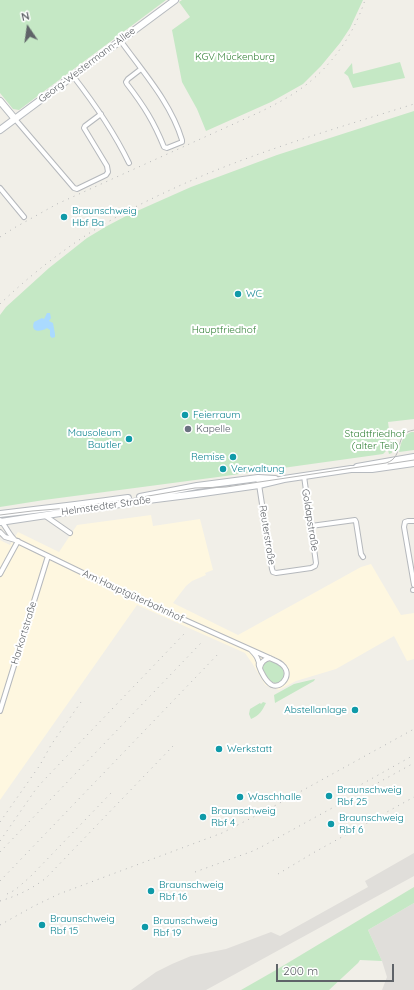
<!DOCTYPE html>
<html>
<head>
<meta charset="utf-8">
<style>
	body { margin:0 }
	#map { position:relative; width:414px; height:990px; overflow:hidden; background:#f1efe8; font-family:Quicksand,sans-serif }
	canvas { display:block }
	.north { position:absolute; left:8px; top:8px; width:40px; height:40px; -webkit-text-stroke:3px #fff; paint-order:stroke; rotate:347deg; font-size:11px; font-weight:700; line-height:16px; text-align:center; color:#5f6368 }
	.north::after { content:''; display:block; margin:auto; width:14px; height:18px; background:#5f6368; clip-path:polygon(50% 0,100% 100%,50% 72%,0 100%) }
	.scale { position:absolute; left:276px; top:964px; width:118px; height:18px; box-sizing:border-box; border:2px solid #5f6368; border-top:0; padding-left:5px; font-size:12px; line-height:14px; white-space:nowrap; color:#5f6368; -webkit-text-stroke:3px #fff; paint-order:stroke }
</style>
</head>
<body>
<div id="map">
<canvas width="414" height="990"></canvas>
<div class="north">N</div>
<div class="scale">200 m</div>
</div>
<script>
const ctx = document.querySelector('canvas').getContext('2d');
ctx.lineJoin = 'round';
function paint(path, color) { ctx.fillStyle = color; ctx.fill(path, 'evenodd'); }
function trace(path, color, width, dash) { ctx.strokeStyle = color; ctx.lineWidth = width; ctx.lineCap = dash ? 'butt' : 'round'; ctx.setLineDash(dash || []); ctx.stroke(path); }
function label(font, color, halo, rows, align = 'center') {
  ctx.font = font + ' Quicksand,sans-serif'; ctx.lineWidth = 4; ctx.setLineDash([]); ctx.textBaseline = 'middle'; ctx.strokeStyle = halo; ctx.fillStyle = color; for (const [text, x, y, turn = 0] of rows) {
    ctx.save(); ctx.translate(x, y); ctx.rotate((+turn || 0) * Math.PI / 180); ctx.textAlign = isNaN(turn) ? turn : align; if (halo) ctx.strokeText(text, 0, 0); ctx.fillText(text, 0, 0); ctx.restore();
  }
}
paint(new Path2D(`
	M151,515L153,526L200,519L213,570L205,573L206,575L192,581L186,586L173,603L238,635L361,567L371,564L401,615L414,613V659L407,661L394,636L336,669L296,681L279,690L269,687L265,685L252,663L245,653L137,605L0,800V540L10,545L18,532L59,552L77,525Z`), '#fef7e0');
paint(new Path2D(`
	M414,853V876L206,990H131L156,972L172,964L191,956L226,949L271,932L280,936L368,887L365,881Z
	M414,903V990H382L387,977L382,961L368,930Z`), '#e0deda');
paint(new Path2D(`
	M0,0H166L19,110L13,109L0,93Z
	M182,0H363L350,28L340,43L321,66L303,84L271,102L206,131L197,109L182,82L172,30L190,17L179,2Z
	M400,62L405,78L353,88L348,76L344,73L352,63L353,74Z
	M414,111V419L388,422L392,453L389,454L388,450L386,451L383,454L218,477L44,500L0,507V315L6,307L49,268L87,238L107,226L128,215L191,187L277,155Z
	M411,432H414V450L399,452C401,443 402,436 411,432Z
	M268,661C301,666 275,704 262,667L265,662Z
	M315,679L314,681L275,703L274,695L294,684Z
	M263,702L266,703C262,711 260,715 251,719L249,714L250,709L260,703L261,704Z
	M414,887V903L368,930L382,961L360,960L358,963L329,990H241L276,970Z`), '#c5e8c5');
paint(new Path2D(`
	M47,313H50L51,318L49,321L53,323L55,334V337L52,338L50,336V330L47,328C41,332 30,333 34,322L42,318L44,319Z`), '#aadaff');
const street = new Path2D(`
	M120,40C143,72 171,103 182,140V142L167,148L164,147C154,122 144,106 127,84L126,82L128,79L141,69
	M73,76C94,103 114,132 129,163
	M15,119L74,188L77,189L106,175L108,172L107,166L84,128L85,126L101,114
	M0,188L24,217
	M258,478L272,569L273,572L276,573L311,568L315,566L316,563L304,476
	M44,515L70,533
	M0,520C6,526 8,533 14,539
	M414,521H408L405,522L404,527L414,585
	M311,526L355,520L356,522L361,554L363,557
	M0,532L5,537L15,540L116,589L274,660C279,662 284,665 286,670C289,679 280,688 272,685C266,682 261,672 259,666C258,663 260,664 258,660C257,656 254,653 251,650
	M0,574L18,541
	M413,590H414
	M260,668C261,662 264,659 270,658
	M0,711L48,556`);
const secondary = new Path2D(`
	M0,101L15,119
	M0,130L175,0
	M357,467L414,457
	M140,497L197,486L258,478L275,479
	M0,514C43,509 86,504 128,498
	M0,522L140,501L196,494L259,485L284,479L351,469H372L414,463`);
trace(street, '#b5b8bc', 6);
trace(secondary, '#b6babf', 8);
trace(street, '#fff', 4);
trace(secondary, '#fff', 6);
trace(new Path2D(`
	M388,464L414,460
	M0,515L32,511L69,508L119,501L195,488L226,487L386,463C406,457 392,433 414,430`), '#b6b7b8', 1);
trace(new Path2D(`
	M0,237L14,228L57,204L260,112C272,106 284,100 296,92C328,71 353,37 365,0
	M0,304C27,278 56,255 88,234C113,218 140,204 168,191C247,154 331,130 414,104
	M346,793L414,755
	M0,822L40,765L51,745L81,702
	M0,841L36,789L44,780L184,634
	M0,852L201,643
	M195,872L253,851L263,846L414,763
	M278,874L313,853L414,797
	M0,881L220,652
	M7,894L15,890L30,877L112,792
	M0,901C17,896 32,889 46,878L173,746
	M0,925L34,906L59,894L222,833L267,810L414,729`), '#b6b7b8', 1, [1, 5]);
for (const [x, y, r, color] of [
	[64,217,4,"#0f9aa8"],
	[238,294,4,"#0f9aa8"],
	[185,415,4,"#0f9aa8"],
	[188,429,4,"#6b7280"],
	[129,439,4,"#0f9aa8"],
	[233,457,4,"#0f9aa8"],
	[223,469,4,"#0f9aa8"],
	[355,710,4,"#0f9aa8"],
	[219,749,4,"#0f9aa8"],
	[329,796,4,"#0f9aa8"],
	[240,797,4,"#0f9aa8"],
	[203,817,4,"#0f9aa8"],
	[331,824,4,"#0f9aa8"],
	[151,891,4,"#0f9aa8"],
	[42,925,4,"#0f9aa8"],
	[145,927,4,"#0f9aa8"]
]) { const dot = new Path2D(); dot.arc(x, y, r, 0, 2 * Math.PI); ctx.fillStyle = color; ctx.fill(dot); trace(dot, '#fff', 1.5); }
label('10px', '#348238', '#fff', [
	["KGV Mückenburg",235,57],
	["Hauptfriedhof",224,330],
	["Stadtfriedhof",375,434],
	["(alter Teil)",375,446]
]);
label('10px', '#5f6368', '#fff', [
	["Georg-Westermann-Allee",87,65,-37],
	["Helmstedter Straße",106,506,-8],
	["Goldapstraße",310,520,81],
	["Reuterstraße",267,535,81],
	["Am Hauptgüterbahnhof",133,596,25],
	["Harkortstraße",24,633,-73]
]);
label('10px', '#0d838f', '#fff', [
	["Braunschweig",72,211],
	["Hbf Ba",72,223],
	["WC",246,294],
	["Feierraum",193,415],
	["Mausoleum",121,433,"right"],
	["Bautler",121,445,"right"],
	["Remise",225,457,"right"],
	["Verwaltung",231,469],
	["Abstellanlage",347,710,"right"],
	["Werkstatt",227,749],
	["Braunschweig",337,790],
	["Rbf 25",337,802],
	["Waschhalle",248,797],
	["Braunschweig",211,811],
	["Rbf 4",211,823],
	["Braunschweig",339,818],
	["Rbf 6",339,830],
	["Braunschweig",159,885],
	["Rbf 16",159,897],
	["Braunschweig",50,919],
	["Rbf 15",50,931],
	["Braunschweig",153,921],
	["Rbf 19",153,933]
], 'left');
label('10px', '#5b616d', '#fff', [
	["Kapelle",196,429]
], 'left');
</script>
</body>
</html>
